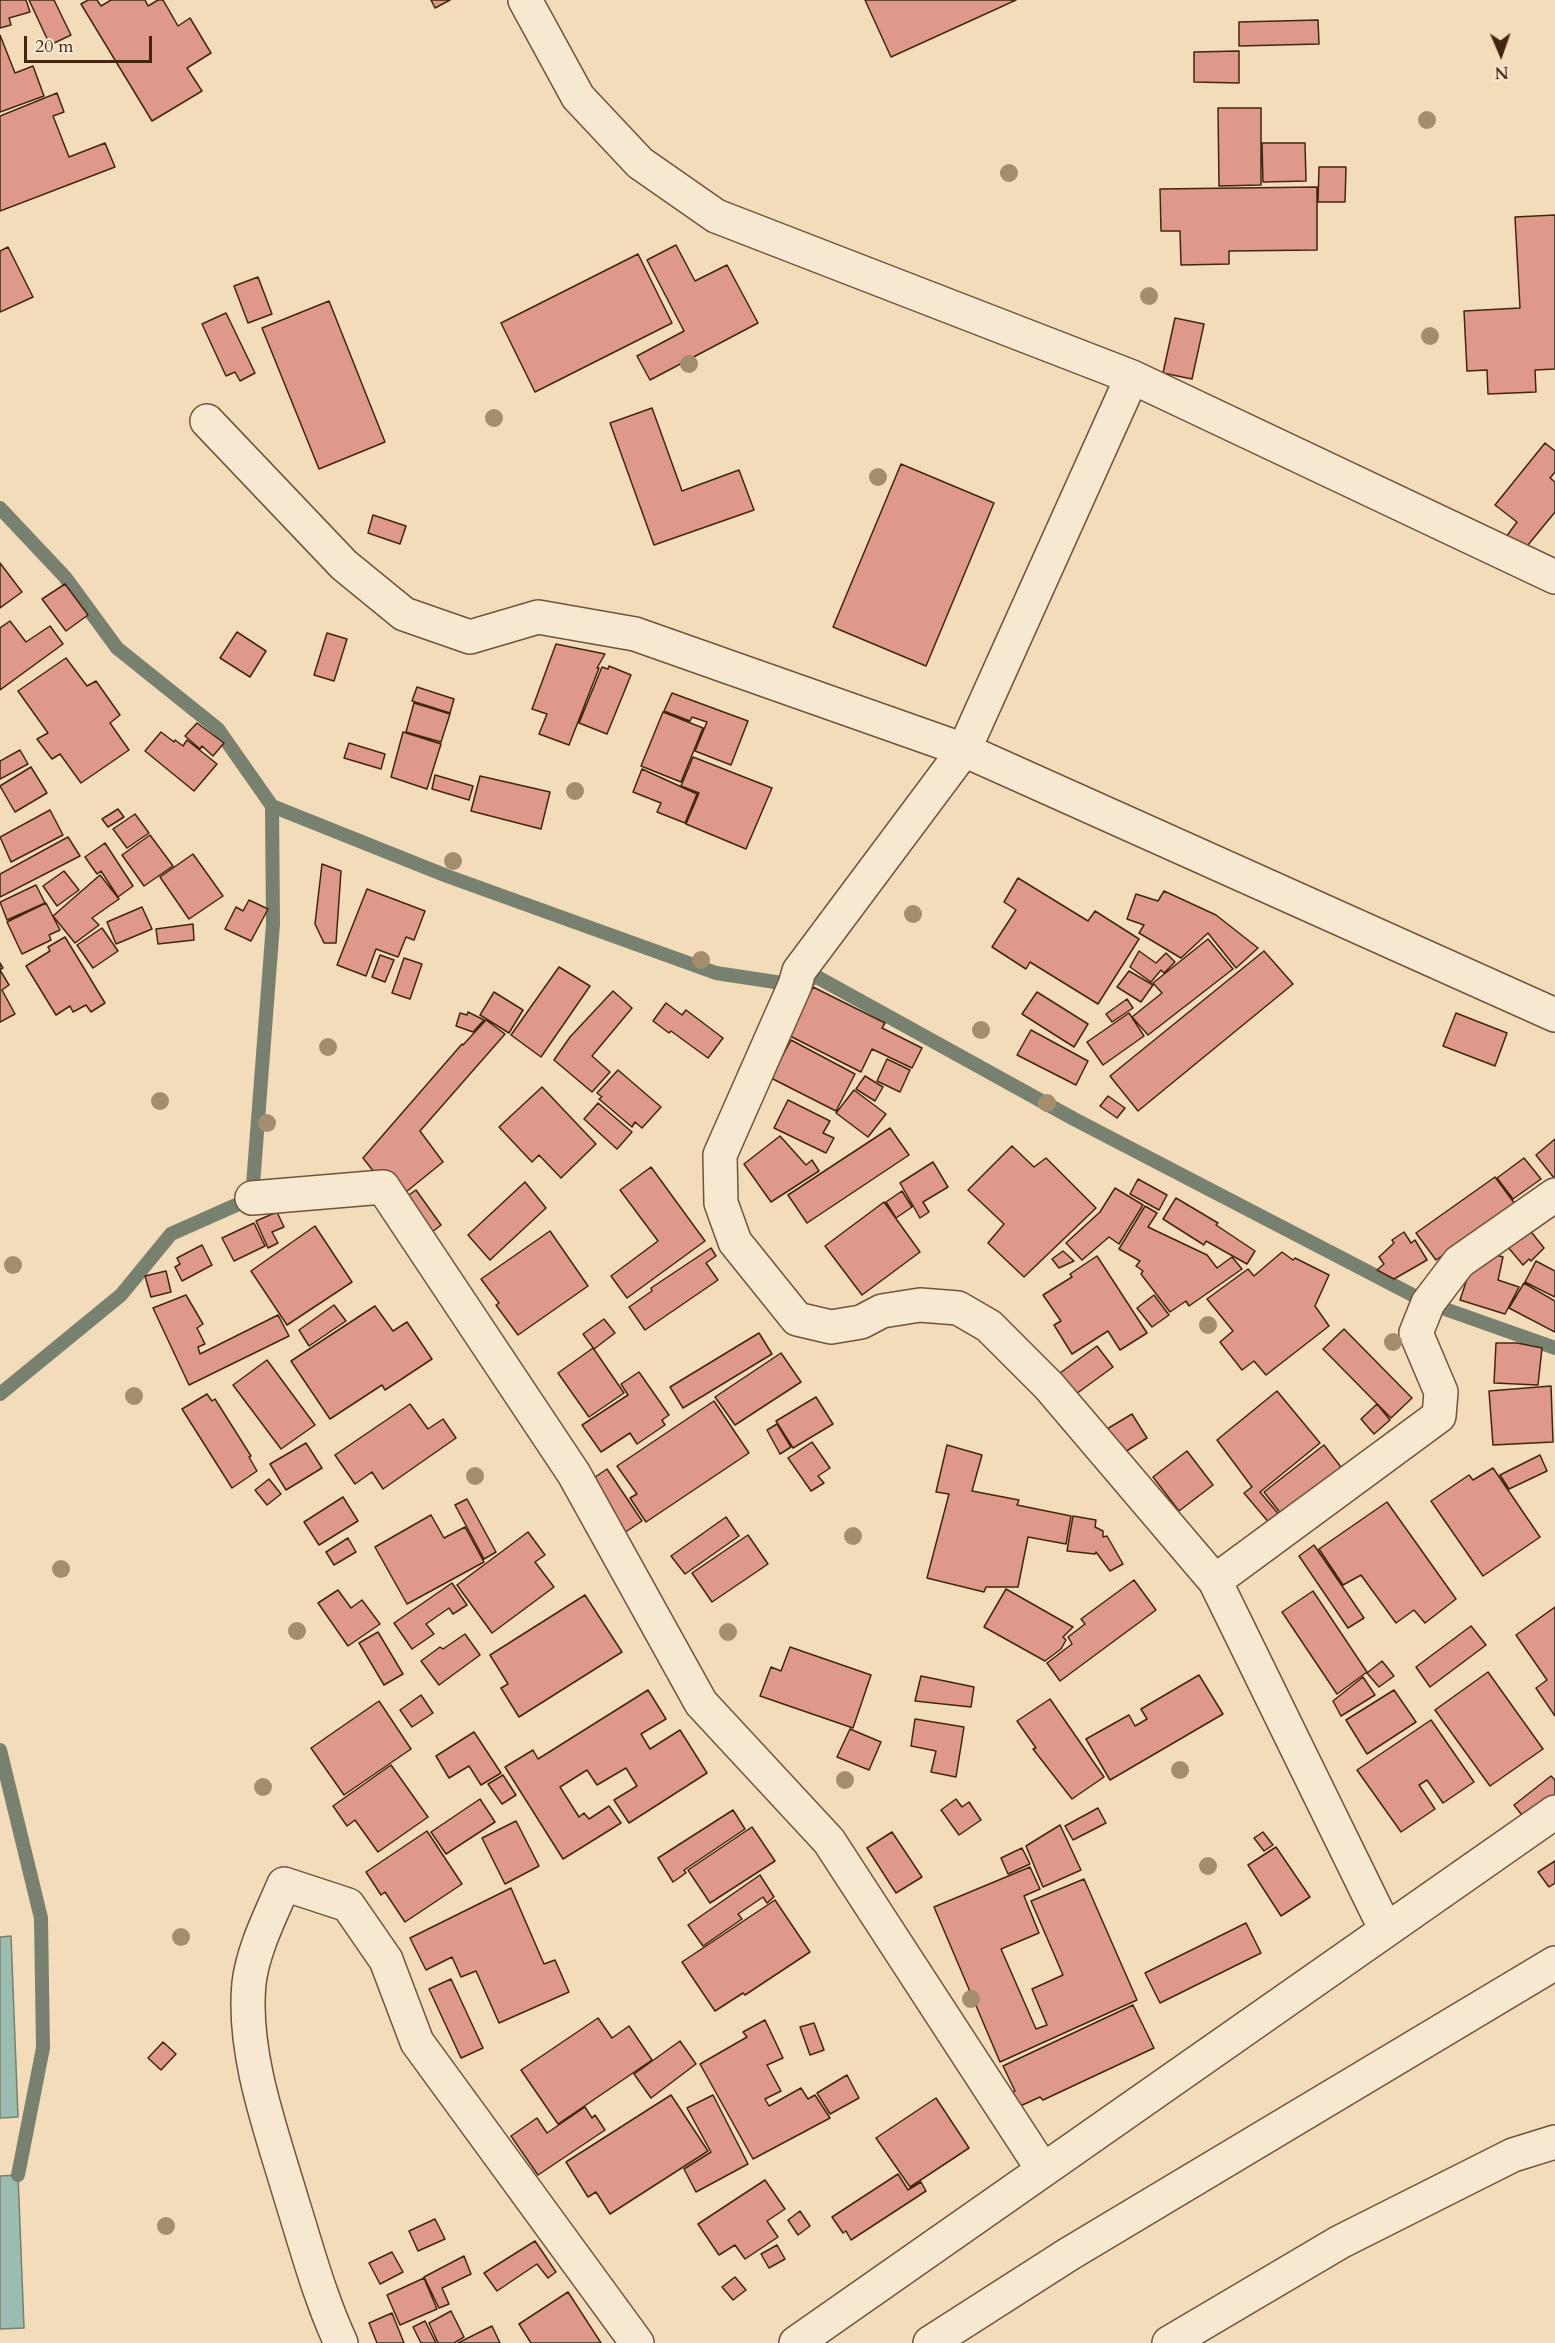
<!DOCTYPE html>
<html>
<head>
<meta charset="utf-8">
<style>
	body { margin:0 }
	#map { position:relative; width:1555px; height:2343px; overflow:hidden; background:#f2dcb9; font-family:Cardo,serif }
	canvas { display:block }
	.north { position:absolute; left:1471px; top:24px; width:60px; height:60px; -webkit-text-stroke:4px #f7e8d2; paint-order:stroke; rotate:178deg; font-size:16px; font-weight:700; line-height:24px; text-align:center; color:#44260f }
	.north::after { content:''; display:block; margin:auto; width:21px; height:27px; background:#44260f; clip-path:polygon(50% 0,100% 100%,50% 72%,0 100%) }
	.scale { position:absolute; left:24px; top:36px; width:128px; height:27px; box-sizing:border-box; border:3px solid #44260f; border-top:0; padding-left:8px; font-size:18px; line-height:21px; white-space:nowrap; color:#44260f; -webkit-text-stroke:4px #f7e8d2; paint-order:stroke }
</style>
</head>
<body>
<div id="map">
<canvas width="1555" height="2343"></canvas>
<div class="north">N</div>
<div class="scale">20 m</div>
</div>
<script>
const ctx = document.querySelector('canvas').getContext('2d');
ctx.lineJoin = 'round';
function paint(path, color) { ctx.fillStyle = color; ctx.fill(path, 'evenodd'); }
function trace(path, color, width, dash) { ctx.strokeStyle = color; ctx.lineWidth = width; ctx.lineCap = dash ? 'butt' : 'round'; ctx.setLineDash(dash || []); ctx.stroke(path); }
const water = new Path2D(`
	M11,1936L18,2117L0,2118V1937Z
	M18,2175L24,2328L0,2329V2176Z`);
paint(water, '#9bbcb0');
trace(water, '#788070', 1.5);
trace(new Path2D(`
	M0,508L65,577L117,648L218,729L272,806L447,876L716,973L795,985L817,977L1074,1119L1428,1303L1555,1348
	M0,1394L121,1295L171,1234L252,1198L273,924L272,806
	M0,1750L41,1918L43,2048L18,2175`), '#788070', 14);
const building = new Path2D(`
	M0,0H26L30,12L9,18L11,25L0,28Z
	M29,0H54L71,35L50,45Z
	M88,0H97L101,6L111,0H145L148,6L158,0H163L178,26L190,18L211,53L187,68L202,91L152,121L81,4Z
	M431,0H450L435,8Z
	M865,0H1016L891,57Z
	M1318,20L1319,44L1239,46V22Z
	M0,35L15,73L33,66L44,96L0,112Z
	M1239,51V83L1194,82V52Z
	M57,93L64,112L53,116L69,157L105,143L115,167L0,211V116Z
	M1218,108H1261V185L1219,186Z
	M1262,143H1305L1306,181L1263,182Z
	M1319,167H1346L1345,202H1318Z
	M1317,187V250L1229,251V264L1181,265L1180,231H1161L1160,189Z
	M1555,215V369L1535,370L1536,392L1488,394L1487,370L1467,371L1464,311L1520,308L1515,217Z
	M676,245L695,281L727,265L758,323L650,380L637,356L684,331L647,260Z
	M8,247L33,297L0,312V251Z
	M638,254L672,323L535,392L501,323Z
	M258,277L272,314L248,323L234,286Z
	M329,301L385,442L319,469L262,328Z
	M226,313L255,373L240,381L235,372L226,376L202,324Z
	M1175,318L1204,324L1192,379L1163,373Z
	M652,408L682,491L739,470L754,510L654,545L610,423Z
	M1545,443L1555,451V472L1550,478L1555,482V512L1523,551L1506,537L1517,522L1495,505Z
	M901,464L994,503L926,666L833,627Z
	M373,515L406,526L400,544L368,533Z
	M0,563L22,592L0,608Z
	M65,584L88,615L66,631L42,599Z
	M10,621L26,642L50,626L63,644L0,690V628Z
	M237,632L266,651L250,677L220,658Z
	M327,633L347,639L334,681L314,675Z
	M556,644L605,654L597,668H599L569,745L539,734L547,714L532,709Z
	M66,658L87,686L96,681L120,715L110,723L129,750L81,783L60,754L52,759L37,739L48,733L18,691Z
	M609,666L631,675L607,734L579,723L602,667L608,669Z
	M417,687L454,699L450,713L412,701Z
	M672,693L748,721L731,765L695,751L707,722L692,717L690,721L664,711Z
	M414,703L450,714L441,742L406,732Z
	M663,712L703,728L681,782L641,766Z
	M197,723L224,743L213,756L202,746L200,749L185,736Z
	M161,732L174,742L175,740L183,746L187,740L217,764L194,791L145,751Z
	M403,732L441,744L427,789L391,777Z
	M349,743L385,754L381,769L344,758Z
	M20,750L28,764L0,779V761Z
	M693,757L772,788L746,849L686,824L699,793L681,786Z
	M31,767L47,793L15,812L0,786Z
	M642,769L697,794L685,823L657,812L661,803L633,792Z
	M435,775L473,786L469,800L432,789Z
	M480,776L550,792L541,829L471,811Z
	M118,809L124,817L108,827L102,819Z
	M50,810L63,835L11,862L0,837Z
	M135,814L149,833L127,848L113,829Z
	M150,835L173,866L144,886L122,855Z
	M68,837L80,856L0,897V874Z
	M105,843L133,886L118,897L101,871L97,874L85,857Z
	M193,854L223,896L189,919L160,877Z
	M322,864L341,871L336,943H324L315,924Z
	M64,871L79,890L57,906L43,886Z
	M100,875L119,899L92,918L99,925L75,943L53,916Z
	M1018,878L1088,921L1095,911L1139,939L1098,1004L1030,962L1026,969L992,947L1016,910L1004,902Z
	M36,885L45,903L7,920L0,902Z
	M367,889L425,911L414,940L406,937L398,957L376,949L366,976L337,965Z
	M1164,891L1216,915L1258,948L1236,968L1208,933L1181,958L1139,933L1144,925L1127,919L1136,894L1158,901Z
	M249,900L268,909L251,941L225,929L236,907L243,911Z
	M46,903L60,930L49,935L51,940L22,954L7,922Z
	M142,907L152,929L116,944L107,922Z
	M193,924L194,940L158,944L156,929Z
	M102,928L118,951L93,968L77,945Z
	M65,937L105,1003L91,1012L86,1005L73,1012L70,1006L56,1015L26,966L50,951L48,947Z
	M1208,939L1233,969L1148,1035L1132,1017L1162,993L1153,983Z
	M1139,951L1156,963L1166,953L1175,962L1164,973L1161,970L1151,982L1130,967Z
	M1264,951L1293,984L1138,1111L1110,1076Z
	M380,955L394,960L385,982L372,977Z
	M404,958L422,964L410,999L392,993Z
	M0,963L3,968L0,970L9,985L2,990L15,1014L0,1022Z
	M559,967L590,986L541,1057L511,1035Z
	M1129,971L1153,985L1141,1002L1117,987Z
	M813,987L885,1023L882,1028L922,1048L912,1068L872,1049L861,1072L788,1035Z
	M613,991L632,1008L592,1056L610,1072L592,1092L554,1060L570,1037Z
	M494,992L523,1010L509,1033L480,1015Z
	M1037,992L1088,1024L1074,1047L1022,1014Z
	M1127,999L1133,1008L1112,1022L1106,1014Z
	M666,1003L682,1015L686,1010L723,1038L708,1058L671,1031L669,1033L653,1021Z
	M468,1012L484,1020L473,1032L456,1026L460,1013L467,1015Z
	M1129,1013L1144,1036L1103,1065L1087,1042Z
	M1456,1013L1507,1033L1495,1066L1443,1046Z
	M486,1020L505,1034L420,1131L443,1162L396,1200L363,1158L462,1044L463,1045Z
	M1031,1030L1088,1061L1076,1085L1017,1055Z
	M791,1040L855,1074L836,1111L771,1078Z
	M887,1059L910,1070L900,1092L877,1081Z
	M618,1070L661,1107L642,1128L635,1122L632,1127L599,1099L602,1097L597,1093Z
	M865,1076L883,1087L875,1101L856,1089Z
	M542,1087L596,1144L561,1178L539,1155L532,1162L499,1127Z
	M854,1090L886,1114L868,1137L836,1113Z
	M1108,1096L1125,1108L1117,1118L1100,1106Z
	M788,1100L830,1121L823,1133L834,1138L826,1153L774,1128Z
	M598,1103L632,1132L617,1149L584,1119Z
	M890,1128L909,1155L807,1223L788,1195Z
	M780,1136L806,1165L812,1160L819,1171L771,1202L744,1164Z
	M1555,1139V1177L1554,1178L1536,1155Z
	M1012,1146L1034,1167L1046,1158L1096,1208L1024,1277L988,1243L1004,1224L968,1190Z
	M1524,1158L1541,1179L1513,1199L1497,1178Z
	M933,1162L948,1187L923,1202L929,1212L920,1218L900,1183Z
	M651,1167L705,1241L627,1298L611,1276L658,1241L620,1190Z
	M1495,1177L1515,1204L1436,1260L1416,1233Z
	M1138,1179L1167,1195L1159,1210L1130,1194Z
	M525,1182L546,1208L490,1260L468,1235Z
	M1115,1188L1143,1205L1119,1244L1109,1237L1082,1260L1066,1243L1100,1212Z
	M416,1190L441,1225L422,1240L396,1204Z
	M902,1191L912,1207L896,1218L886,1202Z
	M1176,1198L1218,1223L1216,1225L1255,1251L1247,1264L1206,1241L1204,1245L1163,1219Z
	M884,1202L920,1252L862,1295L825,1246Z
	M1145,1206L1157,1213L1148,1227L1207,1255L1217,1268L1232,1257L1242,1269L1189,1306L1186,1301L1170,1312L1141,1274L1143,1271L1136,1266L1140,1261L1119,1249Z
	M277,1212L284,1227L272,1232L278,1243L268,1248L256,1221Z
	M254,1223L265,1246L234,1261L222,1238Z
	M315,1226L352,1282L287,1325L251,1271Z
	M1528,1228L1544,1248L1531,1261L1529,1259L1523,1265L1507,1246Z
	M550,1231L588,1286L518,1335L496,1305L499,1303L481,1279Z
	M1404,1232L1411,1243L1415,1240L1427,1260L1394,1279L1377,1270L1384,1264L1379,1257L1394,1243L1392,1240Z
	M202,1245L212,1265L182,1281L175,1267L180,1264L177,1258Z
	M711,1248L716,1256L706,1263L718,1280L645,1330L629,1307L652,1291L651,1288Z
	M1063,1251L1074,1261L1059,1268L1052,1259Z
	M1483,1251L1503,1257L1498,1280L1519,1287L1505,1314L1460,1300L1474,1258Z
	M1282,1252L1293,1260L1295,1258L1329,1275L1315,1306L1329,1326L1266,1375L1254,1361L1242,1370L1220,1342L1233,1331L1207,1299L1248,1269L1254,1276Z
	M1097,1256L1147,1333L1120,1350L1108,1331L1072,1354L1054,1325L1061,1321L1043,1295L1072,1277L1070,1274Z
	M1536,1261L1555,1271V1297L1525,1282Z
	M166,1271L171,1292L151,1297L145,1276Z
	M1524,1283L1555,1301V1332L1509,1308Z
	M186,1295L203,1324L197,1328L205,1344L198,1347L200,1354L278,1315L289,1336L189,1385L153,1308Z
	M1154,1295L1169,1315L1152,1327L1137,1308Z
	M334,1305L346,1321L309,1346L299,1330Z
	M375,1306L393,1331L407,1322L432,1359L385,1390L382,1385L330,1419L291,1361Z
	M604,1319L615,1333L594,1349L583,1334Z
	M1344,1329L1412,1398L1391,1418L1323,1349Z
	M759,1333L772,1354L683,1408L670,1387Z
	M1496,1343H1517L1542,1348L1538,1385L1494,1383Z
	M1097,1346L1113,1367L1076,1394L1060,1373Z
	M593,1348L624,1393L589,1417L558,1373Z
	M781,1353L801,1382L735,1425L715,1397Z
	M267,1360L315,1425L281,1449L233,1385Z
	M639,1372L669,1415L662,1420L665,1425L637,1444L630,1433L601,1452L582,1425L628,1395L621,1384Z
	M1551,1386L1553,1442L1493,1445L1489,1391Z
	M1277,1391L1320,1443L1260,1492L1281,1517L1271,1525L1244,1493L1252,1487L1217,1440Z
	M207,1394L212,1401L215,1399L251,1456L249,1457L257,1471L232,1488L182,1409Z
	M816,1397L833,1424L793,1448L776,1421Z
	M714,1401L749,1453L646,1522L630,1498L637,1494L617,1466Z
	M410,1404L428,1429L443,1419L456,1438L383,1489L372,1472L355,1484L335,1455Z
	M1377,1404L1390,1420L1374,1434L1361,1419Z
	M1132,1414L1147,1438L1117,1457L1102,1432Z
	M777,1424L791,1447L780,1454L767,1430Z
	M812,1442L830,1468L818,1476L824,1483L811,1491L788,1458Z
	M306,1443L322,1468L286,1490L270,1464Z
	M947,1445L982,1455L972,1491L1019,1500L1017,1505L1071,1516L1066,1544L1028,1537L1018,1587H986L984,1592L927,1578L949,1494L936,1492Z
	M1324,1445L1344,1471L1285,1519L1264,1492Z
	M1187,1451L1213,1485L1179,1511L1153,1477Z
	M1540,1455L1547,1471L1509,1489L1500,1475Z
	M1493,1468L1540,1537L1483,1576L1431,1501L1469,1475L1473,1480Z
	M607,1469L642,1521L624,1533L588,1482Z
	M269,1479L281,1494L267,1505L255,1490Z
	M343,1497L358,1521L319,1545L304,1522Z
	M467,1499L496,1552L484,1559L455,1505Z
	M1387,1502L1456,1599L1425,1623L1414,1610L1396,1623L1361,1575L1343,1585L1319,1549Z
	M431,1515L444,1538L465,1527L484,1562L407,1604L375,1547Z
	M1073,1516L1096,1520L1095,1527L1103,1531V1537L1107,1536L1123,1564L1110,1571L1096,1552L1095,1554L1067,1551Z
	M726,1517L739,1536L685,1574L671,1556Z
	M528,1532L545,1555L535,1562L554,1587L492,1633L457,1585Z
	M748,1535L768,1564L712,1602L692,1573Z
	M348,1538L356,1552L334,1565L326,1552Z
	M1314,1545L1364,1618L1348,1628L1299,1556Z
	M1134,1580L1156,1610L1060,1681L1047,1663L1072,1644L1068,1637L1085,1624L1081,1619Z
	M452,1583L467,1605L453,1614L449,1608L426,1624L434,1634L412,1649L394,1623Z
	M1006,1589L1073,1627L1063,1637L1066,1640L1061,1649L1045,1661L984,1627Z
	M338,1590L351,1608L362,1600L380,1624L348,1646L318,1603Z
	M1313,1591L1367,1672L1337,1694L1282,1612Z
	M585,1595L622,1652L519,1717L501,1688L508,1684L490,1655Z
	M1555,1607V1716L1536,1688L1547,1680L1516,1635Z
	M1471,1626L1486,1645L1430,1687L1416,1667Z
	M378,1632L403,1674L384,1685L359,1643Z
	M465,1634L480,1655L439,1685L421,1661L440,1647L443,1649Z
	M790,1647L871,1675L853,1728L760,1696L771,1667L781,1671Z
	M1382,1661L1394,1676L1379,1687L1367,1673Z
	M1488,1672L1543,1749L1490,1786L1435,1710Z
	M1199,1675L1223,1714L1110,1780L1086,1739L1129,1715L1135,1726L1147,1719L1141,1709Z
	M921,1676L974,1687L971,1707L915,1701Z
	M1363,1677L1375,1695L1341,1716L1333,1701Z
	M648,1690L666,1719L641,1734L650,1749L680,1730L707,1773L629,1823L614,1800L637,1786L626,1768L597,1785L587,1770L560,1787L579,1817L584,1813L589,1819L609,1806L621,1823L563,1859L505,1767L533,1750L538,1759Z
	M1394,1690L1416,1722L1367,1754L1346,1720Z
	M421,1695L433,1713L412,1727L400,1710Z
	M1050,1699L1104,1777L1072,1799L1033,1749L1036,1748L1017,1721Z
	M379,1701L411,1749L344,1795L311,1748Z
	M915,1719L964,1727L956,1777L931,1772L936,1751L911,1746Z
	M1431,1720L1474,1782L1443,1803L1427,1780L1419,1785L1435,1809L1401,1832L1357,1770Z
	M850,1729L881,1742L869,1770L837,1757Z
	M474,1732L501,1773L481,1785L469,1766L449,1778L436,1756Z
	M391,1765L428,1817L378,1852L355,1820L347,1826L333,1806Z
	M503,1775L516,1795L502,1804L488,1784Z
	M1551,1776L1555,1780V1803L1529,1824L1514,1805Z
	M480,1799L495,1822L446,1854L431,1832Z
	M956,1799L962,1807L969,1802L981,1820L959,1835L941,1810Z
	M1098,1808L1106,1823L1073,1840L1065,1826Z
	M733,1810L745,1829L684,1870L686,1873L673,1882L658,1858Z
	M516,1821L539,1866L505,1884L482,1838Z
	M1060,1825L1081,1870L1043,1887L1026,1846Z
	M752,1827L775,1861L710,1903L688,1870Z
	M427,1831L462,1884L405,1922L385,1892L381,1895L366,1872Z
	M892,1832L922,1877L896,1893L867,1848Z
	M1263,1832L1273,1845L1264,1851L1254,1838Z
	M1276,1847L1310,1897L1281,1916L1248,1865Z
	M1022,1848L1030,1864L1008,1874L1001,1858Z
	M1555,1861V1883L1549,1887L1538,1872Z
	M1030,1867L1040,1889L1024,1896L1039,1933L1001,1949L1036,2029L1047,2025L1032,1989L1063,1975L1031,1901L1084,1879L1137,2000L1000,2062L934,1907Z
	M760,1875L774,1897L767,1903L763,1897L738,1914L742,1919L703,1946L688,1925Z
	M511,1888L544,1964L555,1960L569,1992L499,2023L476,1971L461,1977L452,1957L426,1970L410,1938Z
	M775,1900L810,1952L745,1995L743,1993L715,2011L682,1962Z
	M1246,1923L1261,1953L1160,2003L1145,1973Z
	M451,1979L483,2048L461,2058L429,1989Z
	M1133,2005L1154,2048L1043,2100L1040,2097L1018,2107L1011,2093L1015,2091L1003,2066Z
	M598,2018L612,2038L629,2026L652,2060L558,2124L521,2070Z
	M765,2020L783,2058L767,2065L781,2091L765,2099L769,2106L801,2088L808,2099L815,2095L830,2118L753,2159L700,2064L747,2037L743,2032Z
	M814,2023L824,2050L810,2055L800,2027Z
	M680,2041L696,2064L651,2098L634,2074Z
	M163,2042L176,2054L161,2070L148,2058Z
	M847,2075L859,2098L830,2114L817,2093Z
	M671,2095L708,2151L610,2214L596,2192L588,2197L566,2162Z
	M713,2095L748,2164L696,2192L684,2169L711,2152L687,2108Z
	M936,2098L969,2148L910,2187L876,2138Z
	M585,2107L592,2118L595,2115L605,2130L538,2175L511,2136L537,2118L547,2133Z
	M898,2174L908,2190L921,2182L926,2191L851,2240L846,2231L843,2233L832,2217Z
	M765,2180L785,2209L767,2221L778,2237L745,2259L735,2245L719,2255L698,2224Z
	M800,2211L810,2226L798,2235L788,2220Z
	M435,2219L445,2239L418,2251L409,2231Z
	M535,2241L556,2272L548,2278L537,2264L497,2291L484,2273Z
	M777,2245L785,2259L769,2268L761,2254Z
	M392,2252L403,2272L380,2284L369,2263Z
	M464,2256L471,2274L442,2288L449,2304L439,2308L424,2277Z
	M735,2277L746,2290L733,2300L722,2287Z
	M424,2278L437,2309L400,2325L387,2295Z
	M568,2292L601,2343H531L519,2324Z
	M451,2311L464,2337L454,2343H438L429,2323Z
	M392,2313L404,2343H377L369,2323Z
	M425,2321L436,2343H421L413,2327Z
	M492,2326L500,2343H458Z`);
paint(building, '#de998a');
trace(building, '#44260f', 1.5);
const minor = new Path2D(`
	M525,0L578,97L640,163L716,216L1132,377L964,750L799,971L795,985L720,1155L721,1203L735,1242L797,1319L831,1327L861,1322L882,1311L920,1305L958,1308L989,1326L1049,1386L1215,1581L1386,1930
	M1132,377L1555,577
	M207,421L344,565L404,614L470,637L538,617L635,634L964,750L1555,1015
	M252,1198L383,1187L574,1474L701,1703L829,1841L1043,2170
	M1215,1581L1439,1416L1441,1392L1416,1333L1428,1303L1459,1262L1555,1195
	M341,2343C320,2298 307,2249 292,2201C272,2133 242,2054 249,1983C253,1949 271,1915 284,1884L348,1905L386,1960L417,2042L637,2343
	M796,2343L1555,1812
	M930,2343L1069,2254L1555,1963
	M1169,2343L1340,2242L1513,2155L1555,2142`);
trace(minor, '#70543a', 36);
trace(minor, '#f7e8d2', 33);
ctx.fillStyle = '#a38d6d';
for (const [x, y] of [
	[1427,120],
	[1009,173],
	[1149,296],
	[1430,336],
	[689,364],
	[494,418],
	[878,477],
	[575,791],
	[453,861],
	[913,914],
	[701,960],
	[981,1030],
	[328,1047],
	[160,1101],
	[1047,1103],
	[267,1123],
	[13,1265],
	[1208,1325],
	[1393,1342],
	[134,1396],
	[475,1476],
	[853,1536],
	[61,1569],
	[297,1631],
	[728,1632],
	[1180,1770],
	[845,1780],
	[263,1787],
	[1208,1866],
	[181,1937],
	[971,1999],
	[166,2226]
]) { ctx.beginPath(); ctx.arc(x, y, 9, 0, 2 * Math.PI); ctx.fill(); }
</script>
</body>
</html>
